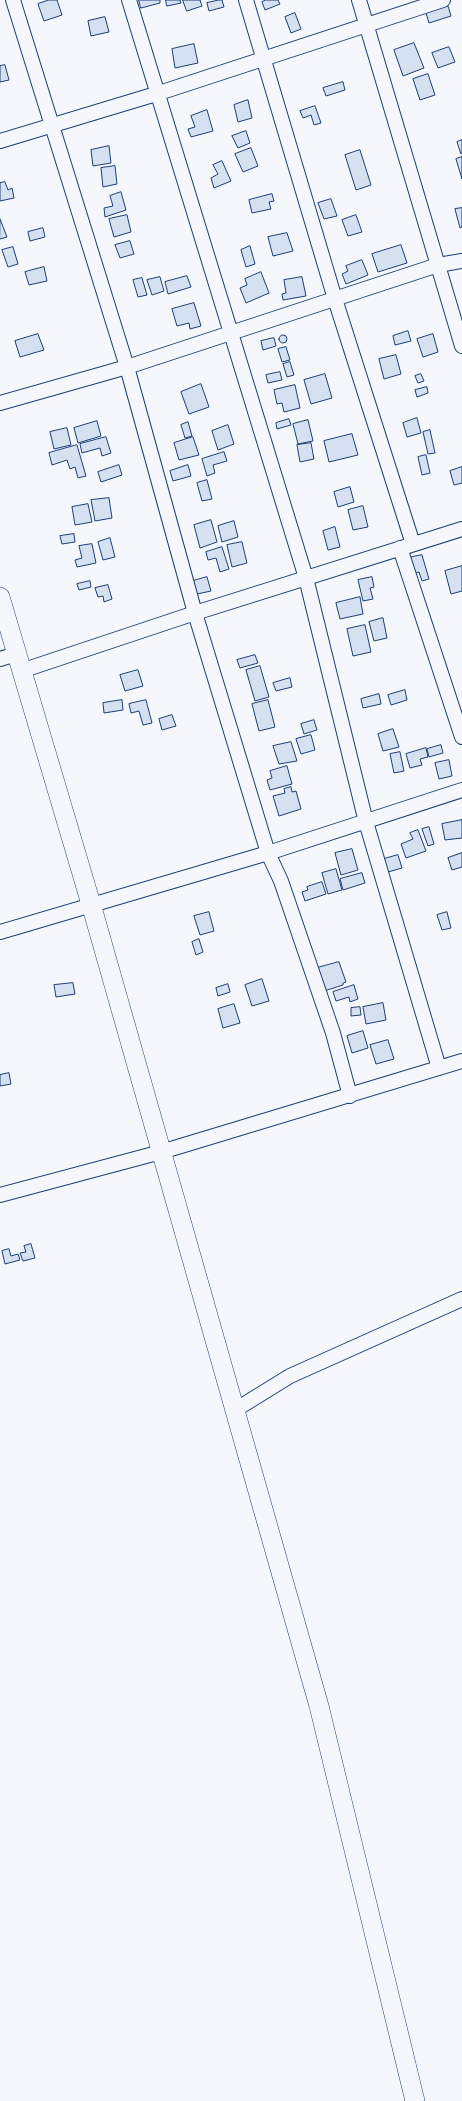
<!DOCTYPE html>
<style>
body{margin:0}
canvas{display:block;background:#f4f7fb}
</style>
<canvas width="462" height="2101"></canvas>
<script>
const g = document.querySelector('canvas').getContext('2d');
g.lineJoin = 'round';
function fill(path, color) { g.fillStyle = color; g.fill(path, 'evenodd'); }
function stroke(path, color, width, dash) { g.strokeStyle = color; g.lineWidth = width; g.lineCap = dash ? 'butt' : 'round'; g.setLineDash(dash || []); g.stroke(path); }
const building = new Path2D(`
 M49 0H57L62 15 44 21 38 4Z
 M139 0H160V3L141 8Z
 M166 0H180L181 3 167 6Z
 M183 0H200L202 6 187 11Z
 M219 0H222L224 7 209 11 207 3Z
 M266 0H278L280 4 265 10 262 2Z
 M448 6 451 16 429 23 426 13Z
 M295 13 301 29 291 33 285 17Z
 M105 17 109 32 91 36 88 21Z
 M414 43 424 68 403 76 394 50Z
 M194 44 198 63 175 68 172 49Z
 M449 47 455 62 438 68 432 53Z
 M5 65 9 80 0 82V66Z
 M428 74 435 95 420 100 413 79Z
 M343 82 345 90 326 96 323 88Z
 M248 100 252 118 238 122 234 105Z
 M315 106 321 123 314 125 311 115 303 118 300 111Z
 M207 110 213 131 191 137 188 129 195 127 191 116Z
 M246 131 250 143 238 148 232 136Z
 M462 140V153L461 154 457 142Z
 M109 146 111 163 93 166 91 150Z
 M251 148 258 166 243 172 235 154Z
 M360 150 371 185 356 190 345 155Z
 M462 157V179L456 159Z
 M222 161 231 181 214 188 211 178 218 174 213 165Z
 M115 166 117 184 103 187 101 168Z
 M5 182 8 190 12 188 14 198 0 201V183Z
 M121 192 126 210 105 217 104 208 113 206 110 196Z
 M272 194 274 201 269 202 271 209 252 213 249 200Z
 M331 199 337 216 324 219 318 203Z
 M462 208V227L460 228 455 209Z
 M127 215 131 232 114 237 109 219Z
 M356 215 362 232 348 236 342 220Z
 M0 219 7 237 0 239Z
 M43 228 45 237 30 241 28 232Z
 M287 233 293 251 273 256 268 237Z
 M130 241 134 254 120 258 115 245Z
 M401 245 407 263 378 272 372 254Z
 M250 246 255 264 246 267 241 250Z
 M13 247 18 264 8 267 2 250Z
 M362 260 368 275 346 284 342 274 348 271 346 266Z
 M44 267 47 281 29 285 25 272Z
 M261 272 269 293 246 303 240 288 247 285 245 279Z
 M187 276 191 287 168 294 165 282Z
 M160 277 164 291 152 295 147 280Z
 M302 277 306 296 283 300 282 294 286 293 284 280Z
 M142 278 147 295 138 297 133 280Z
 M194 303 201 326 190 329 189 323 177 326 172 309Z
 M408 331 411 341 395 345 393 336Z
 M38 334 44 350 20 357 15 341Z
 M433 334 438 352 423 357 417 339Z
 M279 339a4 4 0 1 1 8 0a4 4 0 1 1-8 0Z
 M274 338 276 346 263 350 261 341Z
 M286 347 290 360 282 362 278 349Z
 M396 355 401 374 384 379 379 359Z
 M290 362 294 375 287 377 283 364Z
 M280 372 282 380 268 383 266 375Z
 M325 374 332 398 311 404 304 380Z
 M421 374 424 381 418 383 415 376Z
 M201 384 209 407 189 414 181 392Z
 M295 385 300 408 284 412 282 403 277 404 274 390Z
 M427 387 428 393 417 397 415 390Z
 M417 418 421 433 407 437 403 423Z
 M289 419 291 425 277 429 276 423Z
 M308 420 313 441 298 444 293 424Z
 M97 421 101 436 78 443 74 428Z
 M188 422 192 436 185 438 181 425Z
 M228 425 234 444 218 450 212 431Z
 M67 428 71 445 54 449 50 432Z
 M430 430 435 453 428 454 423 432Z
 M352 434 358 455 329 462 324 441Z
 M106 437 111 453 102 456 100 448 82 453 80 444Z
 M193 437 199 455 179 460 174 443Z
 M311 443 314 459 300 462 297 445Z
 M77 445 86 476 78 478 75 467 70 469 67 460 52 465 49 453Z
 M224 452 227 461 213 465 215 473 207 476 202 459Z
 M426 455 430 473 422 475 418 457Z
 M119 465 122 475 101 482 98 472Z
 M188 465 191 476 173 481 170 471Z
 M462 467V483L454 485 450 471Z
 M207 480 212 499 202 501 197 483Z
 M350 487 354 502 338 507 334 492Z
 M109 498 112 518 95 521 91 500Z
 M88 504 92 522 75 525 72 507Z
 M363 506 368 527 353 530 348 510Z
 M211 520 217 542 200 548 194 525Z
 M234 521 238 537 222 542 218 526Z
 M335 527 340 547 328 550 323 531Z
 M74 534 75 542 62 544 60 536Z
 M110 538 115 557 103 560 98 542Z
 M242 542 247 563 232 567 227 545Z
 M92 544 96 563 77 567 75 560 82 558 79 546Z
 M222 547 229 569 220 572 216 558 208 560 206 552Z
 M422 555 429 579 422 581 419 572 413 574 408 558Z
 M462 566V591L451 594 445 571Z
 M207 577 211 591 197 594 193 581Z
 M372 577 374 587 370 588 373 599 363 601 358 580Z
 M90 581 91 587 79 590 77 584Z
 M108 585 112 599 104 602 103 596 98 597 95 588Z
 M360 597 363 614 340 619 336 603Z
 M383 618 387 638 374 641 369 622Z
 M365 625 371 652 353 656 347 629Z
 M255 655 258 663 240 668 237 660Z
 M260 666 269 697 255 701 246 670Z
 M138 670 143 686 125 691 120 675Z
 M290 678 292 687 276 691 273 683Z
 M405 690 407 700 391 705 388 695Z
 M379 694 381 704 363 708 361 699Z
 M122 700 123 710 104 713 103 703Z
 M146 700 152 723 143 725 139 711 131 713 129 704Z
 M268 700 275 727 259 731 252 704Z
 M172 715 176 726 162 730 159 719Z
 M314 720 317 730 304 734 301 724Z
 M393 729 399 747 383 751 378 734Z
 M311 735 315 750 301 754 296 739Z
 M291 742 297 761 279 764 273 746Z
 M441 745 443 753 429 757 427 749Z
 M426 748 428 757 420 759 422 765 410 768 406 754Z
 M400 752 404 771 394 773 390 754Z
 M449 760 452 776 439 779 435 763Z
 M287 766 292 784 270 790 267 780 272 778 270 771Z
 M291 787 292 792 296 791 301 809 279 816 273 796 285 793 284 789Z
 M462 820V838L445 840 442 824Z
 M429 827 434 844 428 846 422 829Z
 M418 830 426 851 406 858 401 844 413 839 410 833Z
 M352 849 358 870 341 875 335 853Z
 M462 853V867L452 870 448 858Z
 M398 855 402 868 388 872 384 859Z
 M336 869 342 890 328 894 322 873Z
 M362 873 365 883 343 890 340 879Z
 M322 882 326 894 305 901 302 892 308 890 307 887Z
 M209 912 214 931 200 935 194 916Z
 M447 912 451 928 442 930 437 915Z
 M199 939 203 952 196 955 192 942Z
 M339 962 346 982 343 983V985L321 992 317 968Z
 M262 979 269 1001 252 1006 245 985Z
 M73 983 75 994 56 997 54 985Z
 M228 984 230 992 218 996 216 988Z
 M354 985 358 999 350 1002 349 997 336 1001 333 992Z
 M383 1003 386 1020 366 1024 363 1007Z
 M234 1004 240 1023 223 1028 218 1009Z
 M360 1007 361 1015 351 1016V1008Z
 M363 1031 368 1048 352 1053 347 1036Z
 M388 1040 394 1059 376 1064 370 1045Z
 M9 1073 11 1084 0 1086V1075Z
 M31 1244 35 1258 23 1261 20 1253 26 1252 24 1246Z
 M9 1249 11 1256 18 1254 20 1260 5 1264 2 1251Z`);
fill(building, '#d5e0f0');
stroke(building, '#1d3f73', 1);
const street = new Path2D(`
 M13 0 127 367 195 613 268 853 281 881 333 1033 350 1096
 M129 0 306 578 366 822 439 1068
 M246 0 335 299 413 544
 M359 0 462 346
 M0 141 156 94 443 0
 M0 403 127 367 438 265 462 261
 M400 548 462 737
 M0 659 16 654
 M21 671 195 613 462 529
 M0 932 268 853 462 790
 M0 1195 161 1152 462 1061
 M235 1410 290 1376 462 1299`);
const secondary = new Path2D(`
 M0 597 91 904 319 1706 415 2101`);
stroke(street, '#1d3f73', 16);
stroke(secondary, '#1d3f73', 20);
stroke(street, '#f4f7fb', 14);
stroke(secondary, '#f4f7fb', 19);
</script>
